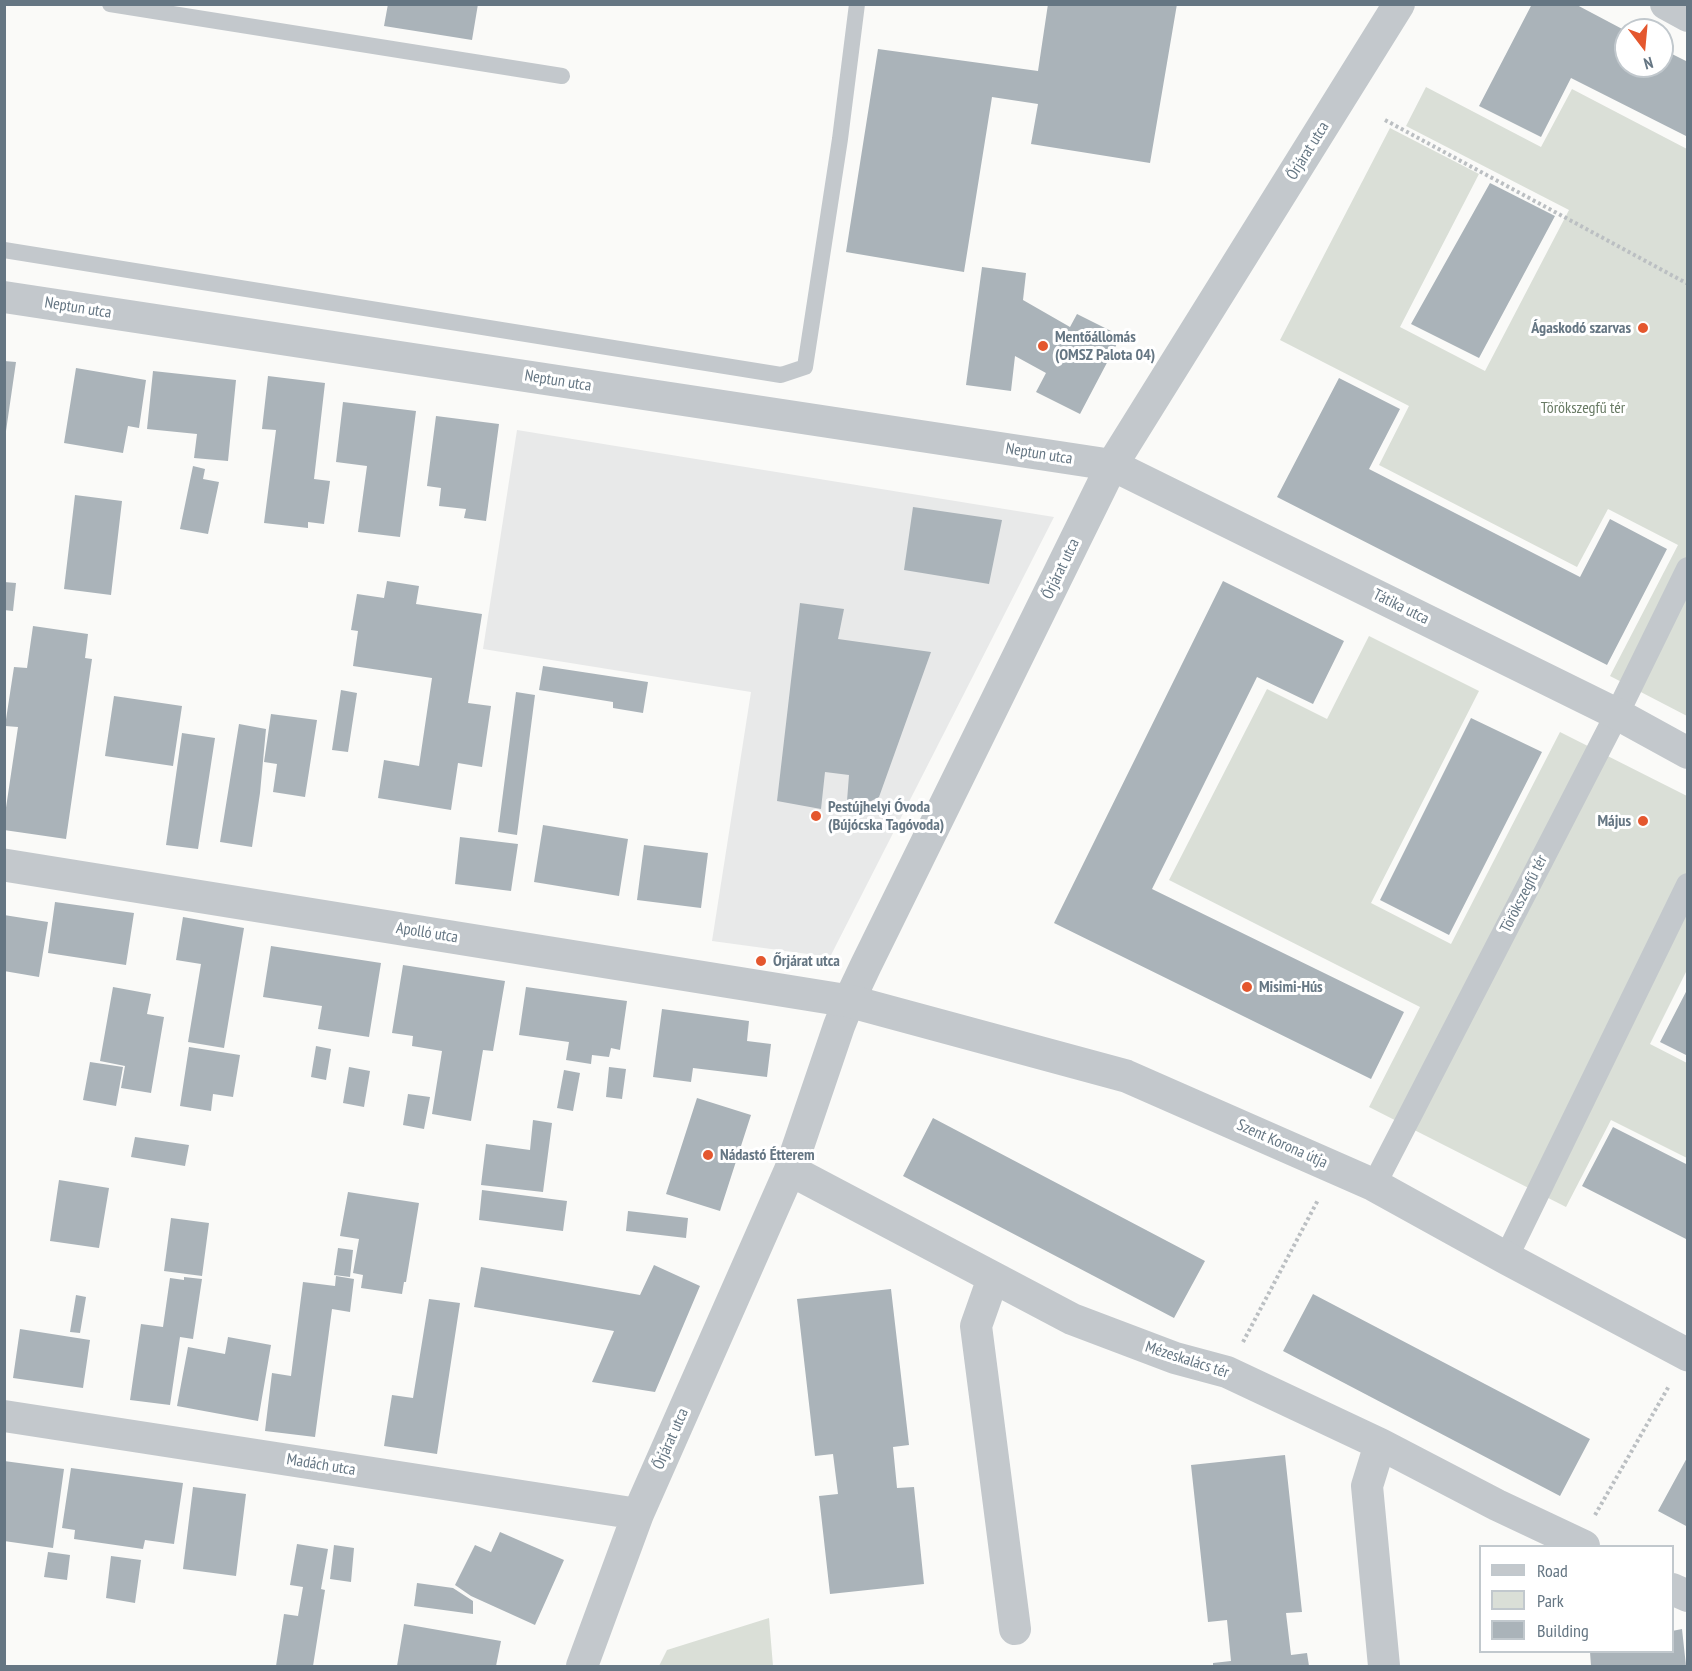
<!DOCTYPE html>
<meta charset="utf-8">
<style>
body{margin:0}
#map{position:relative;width:1692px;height:1671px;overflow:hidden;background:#fafaf8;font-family:"PT Sans Narrow",sans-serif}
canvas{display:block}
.frame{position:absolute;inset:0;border:6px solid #657683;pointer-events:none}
.legend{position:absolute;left:1479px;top:1545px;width:195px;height:108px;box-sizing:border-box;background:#fff;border:2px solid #c1c8cd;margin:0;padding:8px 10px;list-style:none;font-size:18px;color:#657683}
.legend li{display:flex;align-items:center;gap:12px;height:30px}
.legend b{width:30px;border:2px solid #c1c8cd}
.north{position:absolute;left:1614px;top:18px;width:60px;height:60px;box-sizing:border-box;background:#fff;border:2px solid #c1c8cd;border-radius:50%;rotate:164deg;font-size:16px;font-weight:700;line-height:24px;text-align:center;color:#657683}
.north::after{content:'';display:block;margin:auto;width:21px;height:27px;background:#e4572e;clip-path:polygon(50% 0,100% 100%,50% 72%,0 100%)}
</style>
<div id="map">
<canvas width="1692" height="1671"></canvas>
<div class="frame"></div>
<ul class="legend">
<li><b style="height:8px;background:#c3c8cc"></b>Road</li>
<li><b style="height:16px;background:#dadfd7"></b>Park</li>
<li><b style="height:16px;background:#aab3b9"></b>Building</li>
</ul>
<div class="north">N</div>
</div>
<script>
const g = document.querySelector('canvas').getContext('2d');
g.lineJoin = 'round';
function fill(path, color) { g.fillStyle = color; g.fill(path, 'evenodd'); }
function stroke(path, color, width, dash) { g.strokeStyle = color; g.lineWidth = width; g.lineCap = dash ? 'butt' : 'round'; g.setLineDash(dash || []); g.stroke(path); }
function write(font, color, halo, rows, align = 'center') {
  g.font = font + ' "PT Sans Narrow",sans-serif'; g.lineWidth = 6; g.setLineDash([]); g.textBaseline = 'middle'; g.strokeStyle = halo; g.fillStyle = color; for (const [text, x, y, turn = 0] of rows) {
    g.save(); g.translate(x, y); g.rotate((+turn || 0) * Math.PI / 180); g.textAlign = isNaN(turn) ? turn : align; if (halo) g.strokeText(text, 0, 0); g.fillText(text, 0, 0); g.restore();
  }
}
fill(new Path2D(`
 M517 430 1054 517 830 957 712 941 751 692 483 649Z`), '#e8e9e9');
fill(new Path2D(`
 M1426 87 1541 147 1572 89 1687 149V716L1610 676 1678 545 1608 509 1577 567 1379 465 1409 406 1280 340 1390 128 1479 174 1400 327 1485 371 1569 210 1406 126Z
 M1369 636 1479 691 1371 903 1451 944 1560 732 1687 796V970L1650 1044 1687 1063V1158L1611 1120 1566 1207 1369 1107 1420 1007 1169 880 1267 689 1327 719Z
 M769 1618 773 1666H659L667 1650Z`), '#dadfd7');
fill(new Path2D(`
 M388 4H478L472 40 384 26Z
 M1048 4H1177L1150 163 1031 144 1038 104 992 97 964 272 846 252 878 49 1038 71Z
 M1532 4H1575L1626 31V66H1662V49L1688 62V137L1571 78 1541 137 1479 106Z
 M1490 183 1555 216 1479 358 1411 324Z
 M982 267 1026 273 1023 300 1070 327 1077 314 1121 336 1080 414 1036 392 1046 373 1015 356 1011 391 966 385Z
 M4 361 16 362 6 431H4Z
 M76 368 146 380 139 428 128 426 123 453 64 443Z
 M153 371 236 380 228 461 194 458 197 434 147 429Z
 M268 376 325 383 314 479 330 481 324 524 308 522V528L264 523 276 430 262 429Z
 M1339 378 1400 409 1369 469 1580 577 1610 519 1667 549 1607 665 1277 497Z
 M343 402 416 411 400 537 358 532 367 466 336 462Z
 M436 416 499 424 486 521 464 518 466 509 439 506 441 488 427 486Z
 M193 466 205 469 203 479 219 482 208 534 180 529Z
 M75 495 122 501 111 595 64 589Z
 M913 507 1002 520 989 584 904 570Z
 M387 581 419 586 416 604 482 614 468 703 491 706 482 767 458 763 451 810 378 798 384 760 419 766 432 678 353 666 358 631 351 630 357 594 384 598Z
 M1223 581 1344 641 1313 704 1257 677 1152 889 1404 1012 1371 1079 1054 923Z
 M4 582 16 583 13 611 4 610Z
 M800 603 844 609 838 639 931 652 879 797 846 814 849 775 825 772 821 809 777 801Z
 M33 626 88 634 85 658 92 659 66 839 4 830V821L18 727 5 726 14 667 27 668Z
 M543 666 648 682 643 713 613 708V702L539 690Z
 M341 690 357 693 348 752 332 750Z
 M516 692 535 695 517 835 498 832Z
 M114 696 182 706 173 766 105 756Z
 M271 714 317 720 305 797 273 792 277 764 264 762Z
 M1471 718 1542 752 1449 935 1380 900Z
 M239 724 266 729 260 793 252 847 220 842Z
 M182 733 215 738 198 849 166 845Z
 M543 825 628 839 619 896 534 882Z
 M460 837 518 844 511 891 455 884Z
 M644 845 708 853 701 908 637 900Z
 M55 902 134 913 126 965 48 953Z
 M4 915 48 922 39 977 4 971Z
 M183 917 244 928 224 1048 188 1042 201 964 176 960Z
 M271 946 381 963 369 1037 318 1029 322 1006 263 997Z
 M403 965 505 981 493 1051 483 1050 471 1121 432 1114 442 1051 412 1046 413 1036 392 1033Z
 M113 987 151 994 147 1014 164 1017 151 1093 121 1088 125 1066 100 1061Z
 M526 987 627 1001 620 1050 611 1048 609 1057 592 1055 591 1064 566 1060 569 1042 519 1035Z
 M1688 988V1056L1660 1042Z
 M662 1009 749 1021 747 1041 771 1044 767 1077 693 1068 691 1082 653 1077Z
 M316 1046 331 1049 326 1080 311 1077Z
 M189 1047 240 1055 233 1097 213 1094 211 1111 180 1106Z
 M90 1062 123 1067 116 1106 83 1100Z
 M349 1067 370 1071 364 1107 343 1103Z
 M609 1067 626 1069 622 1099 606 1097Z
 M564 1070 580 1073 573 1111 557 1108Z
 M408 1094 430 1097 424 1129 403 1125Z
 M697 1098 751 1115 720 1211 666 1194Z
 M933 1118 1205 1261 1174 1318 903 1176Z
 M533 1120 552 1123 543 1192 481 1185 486 1144 530 1150Z
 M1613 1127 1688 1165V1240L1582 1186Z
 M135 1137 189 1145 185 1166 131 1157Z
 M59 1180 109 1188 99 1248 50 1241Z
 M482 1190 567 1201 563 1231 479 1220Z
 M348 1192 419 1203 406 1282H404L402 1294 361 1288 363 1275 353 1273 359 1239 340 1236Z
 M628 1211 688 1218 686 1238 626 1231Z
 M171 1218 209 1223 202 1276 164 1271Z
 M338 1248 353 1250 350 1277 334 1275Z
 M654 1265 700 1286 655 1392 592 1382 614 1331 474 1307 481 1267 640 1295Z
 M336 1276 354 1279 350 1312 332 1309 315 1437 265 1431 272 1373 291 1376 303 1282 335 1286Z
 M184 1277 202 1279 193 1339 180 1337 170 1405 130 1400 141 1324 163 1327 170 1278 184 1280Z
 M891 1289 909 1445 893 1447 897 1488 914 1487 924 1584 830 1594 819 1496 838 1494 833 1454 815 1456 797 1299Z
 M1313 1294 1590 1439 1560 1496 1283 1351Z
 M76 1295 86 1297 80 1333 70 1332Z
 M429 1299 460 1303 437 1454 384 1446 392 1395 413 1398Z
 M20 1329 90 1340 83 1388 13 1378Z
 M228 1337 271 1345 258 1421 177 1406 188 1347 225 1354Z
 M1285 1455 1302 1612 1286 1613 1291 1655 1307 1653 1309 1666H1213V1663L1231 1661 1227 1620 1208 1622 1191 1465Z
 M1688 1456V1527L1658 1511Z
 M4 1461 64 1469 53 1548 4 1541 6 1515H4Z
 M71 1468 183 1483 174 1544 145 1540 143 1549 74 1539 75 1530 62 1528Z
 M193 1487 246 1494 236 1576 183 1569Z
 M500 1532 564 1560 535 1625 471 1596 455 1585 475 1545 491 1552Z
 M297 1544 328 1549 321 1589 325 1590 313 1666H276L284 1614 298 1616 303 1587 290 1585Z
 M334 1545 354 1548 351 1582 330 1579Z
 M48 1552 70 1555 67 1580 44 1577Z
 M111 1556 141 1560 135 1603 106 1598Z
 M417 1583 453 1588 473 1601V1614L414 1606Z
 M404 1624 501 1641 496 1666H397Z
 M1682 1629 1686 1666H1591L1590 1652H1672V1631Z`), '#aab3b9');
stroke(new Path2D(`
 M1385 120 1688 284
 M1243 1342 1318 1200
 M1595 1515 1669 1386`), '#bbbfc2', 4, [3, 3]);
stroke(new Path2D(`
 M110 4 562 76
 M4 250 781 375 805 367 840 139 857 4`), '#c3c8cc', 16);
stroke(new Path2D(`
 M1374 1185 1617 714 1688 569
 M1506 1258 1688 885`), '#c3c8cc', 24);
stroke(new Path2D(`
 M1666 4 1688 16
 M4 297 1112 465 1617 714 1688 753
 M790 1170 1072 1319 1175 1358 1227 1372 1380 1444 1497 1505 1584 1546
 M993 1278 976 1326 1015 1629
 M4 1416 638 1514
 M1380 1444 1367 1486 1384 1666
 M1672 1589 1688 1596
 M582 1666 638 1514 790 1170 839 1026 849 1001 866 965 1112 465 1399 4`), '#c3c8cc', 32);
stroke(new Path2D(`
 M4 865 849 1001 1126 1076 1374 1185 1506 1258 1688 1355`), '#c3c8cc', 33);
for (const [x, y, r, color] of [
 [1643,328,6,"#e4572e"],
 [1043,346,6,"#e4572e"],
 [816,816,6,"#e4572e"],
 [1643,821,6,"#e4572e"],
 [761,961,6,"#e4572e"],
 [1247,987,6,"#e4572e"],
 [708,1155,6,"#e4572e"]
]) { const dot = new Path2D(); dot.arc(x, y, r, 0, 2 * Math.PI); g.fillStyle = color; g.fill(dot); stroke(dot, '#fff', 2); }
write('16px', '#657683', '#fff', [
 ["Őrjárat utca",1308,151,-58],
 ["Neptun utca",78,308,9],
 ["Neptun utca",558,381,9],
 ["Neptun utca",1039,454,9],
 ["Őrjárat utca",1061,569,-64],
 ["Tátika utca",1401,607,26],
 ["Törökszegfű tér",1524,894,-63],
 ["Apolló utca",427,933,9],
 ["Szent Korona útja",1282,1144,24],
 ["Mézeskalács tér",1187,1360,18],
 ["Őrjárat utca",671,1439,-66],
 ["Madách utca",321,1465,9]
]);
write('bold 16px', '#657683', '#fff', [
 ["Ágaskodó szarvas",1631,328,"right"],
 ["Mentőállomás",1055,337],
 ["(OMSZ Palota 04)",1055,355],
 ["Pestújhelyi Óvoda",828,807],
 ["(Bújócska Tagóvoda)",828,825],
 ["Május",1631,821,"right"],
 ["Őrjárat utca",773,961],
 ["Misimi-Hús",1259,987],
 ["Nádastó Étterem",720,1155]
], 'left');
write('16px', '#687a64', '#fff', [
 ["Törökszegfű tér",1583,408]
]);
</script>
